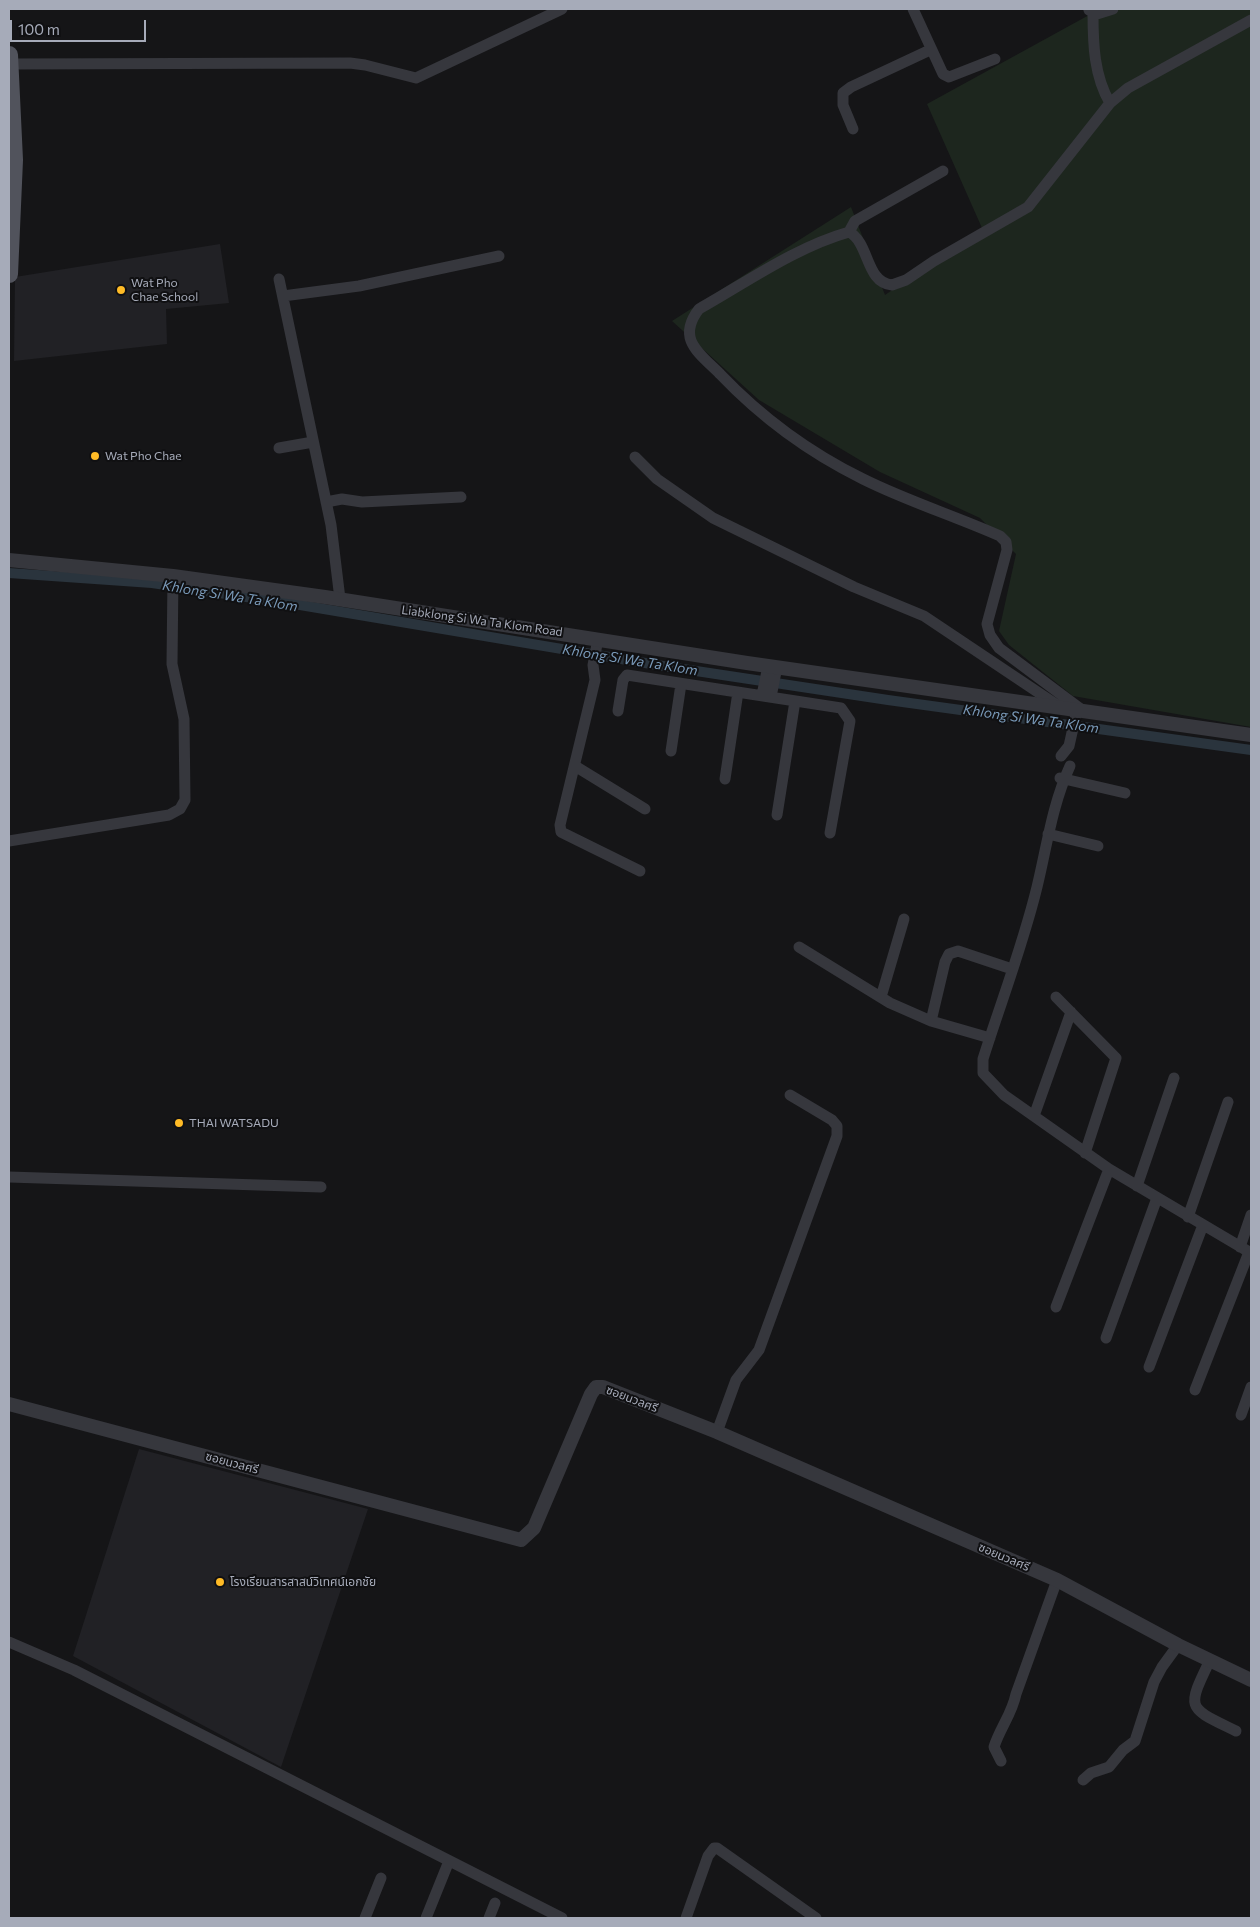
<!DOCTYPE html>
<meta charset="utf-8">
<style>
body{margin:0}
#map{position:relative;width:1260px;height:1927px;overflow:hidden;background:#151517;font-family:Commissioner,sans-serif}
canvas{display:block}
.frame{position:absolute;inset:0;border:10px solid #a6abb9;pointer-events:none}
.scale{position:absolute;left:10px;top:20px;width:136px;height:22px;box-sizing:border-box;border:2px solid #a6abb9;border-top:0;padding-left:6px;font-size:15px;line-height:18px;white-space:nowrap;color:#a6abb9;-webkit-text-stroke:4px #101012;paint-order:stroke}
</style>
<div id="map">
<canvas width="1260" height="1927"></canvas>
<div class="frame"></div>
<div class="scale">100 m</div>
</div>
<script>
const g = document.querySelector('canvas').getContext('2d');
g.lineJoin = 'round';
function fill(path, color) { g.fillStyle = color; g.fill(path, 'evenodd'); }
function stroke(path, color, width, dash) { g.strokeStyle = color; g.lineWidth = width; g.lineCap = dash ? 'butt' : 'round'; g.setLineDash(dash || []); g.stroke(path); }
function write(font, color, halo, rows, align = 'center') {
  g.font = font + ' Commissioner,"Noto Sans Thai",sans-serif'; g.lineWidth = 4; g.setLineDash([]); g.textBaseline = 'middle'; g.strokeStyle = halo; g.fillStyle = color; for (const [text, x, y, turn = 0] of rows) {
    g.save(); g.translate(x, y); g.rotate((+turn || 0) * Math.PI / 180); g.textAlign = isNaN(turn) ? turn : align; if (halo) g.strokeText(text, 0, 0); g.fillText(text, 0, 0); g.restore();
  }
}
fill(new Path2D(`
 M220 244 229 303 166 309 167 344 14 361 15 277Z
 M139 1449 368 1509 281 1767 73 1656Z`), '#212125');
fill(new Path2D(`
 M1100 9H1251V727L1073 696 1009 645 999 631 1016 554 980 518 880 472 759 400 672 321 851 207 885 295 982 228 927 104Z`), '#1d261e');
stroke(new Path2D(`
 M9 573 152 583 300 605 663 666 888 700 1251 750`), '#2a343d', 10);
stroke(new Path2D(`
 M913 9 943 74 949 77 995 59
 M1089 10 1097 14 1113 9
 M1093 13C1093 44 1094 76 1110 103
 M10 64 350 63 365 65 416 78 562 9
 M853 129 843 105V93L851 87 930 50
 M849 232 855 221 943 171
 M279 279 331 525 340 599
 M283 296 359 286 499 256
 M279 448 313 442
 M635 457 657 479 713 518 854 587 924 616 1060 707
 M326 502 342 499 362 502 461 497
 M598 639 593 665 595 680 560 825 561 832 640 871
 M762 695 768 666
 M771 697 777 667
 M1082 710 999 648 990 635 987 624 1007 550 1006 542 1000 536C955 516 907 501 863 479 810 453 761 417 720 374 699 353 676 339 699 309 747 282 796 247 849 232 870 243 865 282 892 285L906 280 934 261 1028 207 1110 103 1128 88 1251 20
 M618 711 623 680 627 675 841 708 850 721 830 833
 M671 751 681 684
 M1061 756 1069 746 1077 710
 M575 766 645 809
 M1070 766C1052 805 1047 846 1037 887 1023 945 1001 1002 983 1059V1073L1004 1095 1109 1169 1251 1253
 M1060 778 1125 793
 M725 779 738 692
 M777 815 795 701
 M1048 834 1098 846
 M9 841 169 815 180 809 185 800 184 719 172 664 173 576
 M799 947 890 1003 931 1021 990 1038
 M881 997 904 919
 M1056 997 1116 1058 1085 1153
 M931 1021 945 962 949 954 958 951 1012 969
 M1034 1116 1071 1012
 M9 1177 321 1187
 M1137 1186 1174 1078
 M1188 1217 1228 1102
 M1240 1247 1251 1215
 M1056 1307 1109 1169
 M1106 1338 1157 1198
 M1149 1367 1203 1225
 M1195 1390 1249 1252
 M1241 1415 1251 1387
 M717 1432 736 1380 759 1350 837 1136V1126L832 1120 790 1095
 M9 1642 74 1670 562 1918
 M1210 1660C1186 1710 1187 1707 1236 1731
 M1001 1761 994 1747C1000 1728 1012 1714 1016 1694L1057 1580
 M1083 1780 1091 1773 1109 1767 1123 1750 1135 1741 1154 1682 1162 1667 1178 1645
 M365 1918 381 1878
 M426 1918 449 1861
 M489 1918 495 1903
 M686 1918 708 1856 714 1848H717L816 1918`), '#36373d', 11);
stroke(new Path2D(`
 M9 560 173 576 325 597 747 663 1251 735
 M9 1404 521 1540 534 1528 591 1394 596 1387H603L717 1432 1057 1580 1178 1645 1251 1680`), '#36373d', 14);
stroke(new Path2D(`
 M9 55 14 160 9 274`), '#51535c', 18);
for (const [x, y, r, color] of [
 [121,290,5,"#ffbb26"],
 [95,456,5,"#ffbb26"],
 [179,1123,5,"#ffbb26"],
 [220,1582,5,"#ffbb26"]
]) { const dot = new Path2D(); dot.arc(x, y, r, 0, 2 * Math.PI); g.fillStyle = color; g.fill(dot); stroke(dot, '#101012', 2); }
write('12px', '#a6abb9', '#101012', [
 ["Wat Pho",131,283],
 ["Chae School",131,297],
 ["Wat Pho Chae",105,456],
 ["THAI WATSADU",189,1123],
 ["โรงเรียนสารสาสน์วิเทศน์เอกชัย",230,1582]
], 'left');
write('12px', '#a6abb9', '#101012', [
 ["Liabklong Si Wa Ta Klom Road",482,621,8],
 ["ซอยนวลศรี",632,1399,21],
 ["ซอยนวลศรี",232,1463,15],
 ["ซอยนวลศรี",1004,1557,23]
]);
write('italic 14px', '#7999b8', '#101012', [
 ["Khlong Si Wa Ta Klom",230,596,9],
 ["Khlong Si Wa Ta Klom",630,660,9],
 ["Khlong Si Wa Ta Klom",1031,719,8]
]);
</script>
